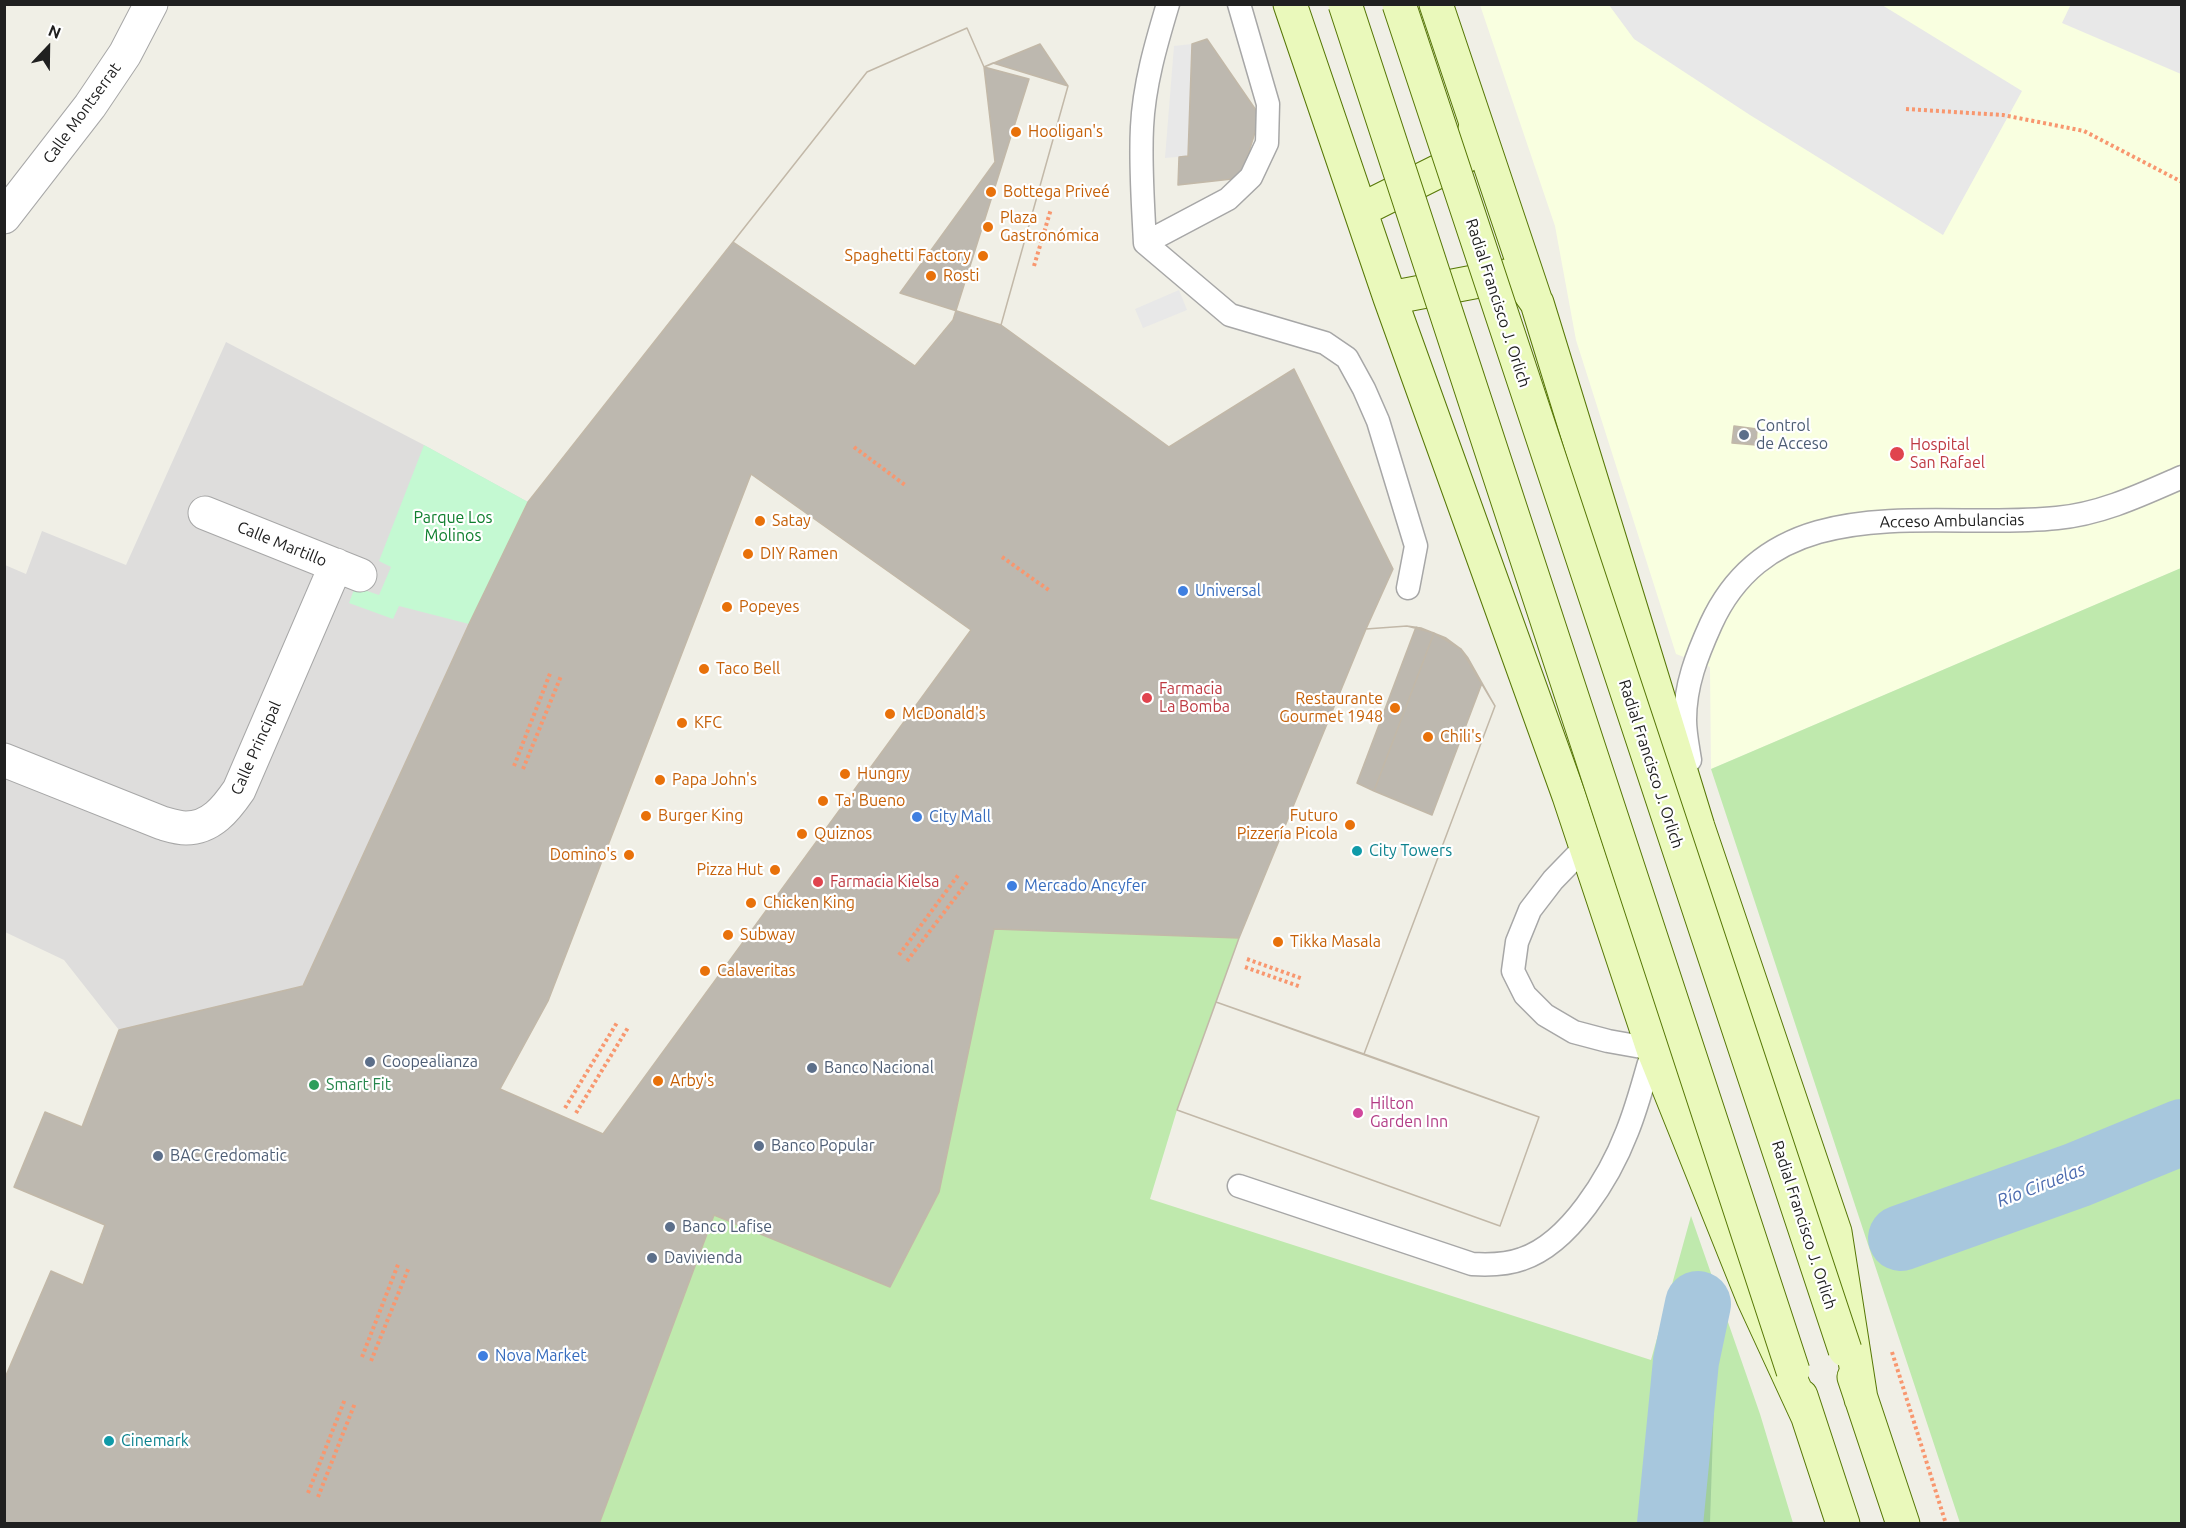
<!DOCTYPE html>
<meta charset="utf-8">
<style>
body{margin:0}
#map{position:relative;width:2186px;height:1528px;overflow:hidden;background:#f0efe6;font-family:Ubuntu,sans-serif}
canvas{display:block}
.frame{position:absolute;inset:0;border:6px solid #202020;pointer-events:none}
.north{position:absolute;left:18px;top:18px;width:60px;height:60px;-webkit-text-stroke:4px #fff;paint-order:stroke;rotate:22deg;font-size:16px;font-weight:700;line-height:24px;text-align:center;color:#202020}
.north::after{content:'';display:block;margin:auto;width:21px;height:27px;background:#202020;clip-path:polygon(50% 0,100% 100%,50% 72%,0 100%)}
</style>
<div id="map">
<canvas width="2186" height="1528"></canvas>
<div class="frame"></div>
<div class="north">N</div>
</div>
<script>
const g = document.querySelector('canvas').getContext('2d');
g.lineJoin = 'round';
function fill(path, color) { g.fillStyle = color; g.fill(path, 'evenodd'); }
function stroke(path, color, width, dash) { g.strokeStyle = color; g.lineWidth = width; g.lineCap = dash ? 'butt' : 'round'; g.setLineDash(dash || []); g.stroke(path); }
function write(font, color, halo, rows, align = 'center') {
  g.font = font + ' Ubuntu,sans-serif'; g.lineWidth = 4.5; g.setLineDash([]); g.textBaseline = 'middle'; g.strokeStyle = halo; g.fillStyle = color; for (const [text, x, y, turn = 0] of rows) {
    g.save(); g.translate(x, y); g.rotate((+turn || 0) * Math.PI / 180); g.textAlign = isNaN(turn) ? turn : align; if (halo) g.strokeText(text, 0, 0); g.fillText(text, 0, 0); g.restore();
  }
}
fill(new Path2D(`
 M226 342 424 445 528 502 469 624 303 986 119 1030 64 960 5 932V565L26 574 42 531 126 565Z`), '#dedddc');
fill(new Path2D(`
 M1480 5H2181V568L1711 769 1710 667 1676 654 1576 340 1555 226Z`), '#f9ffe0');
fill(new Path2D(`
 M2181 568V1523H1960L1711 769Z
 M994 929 1239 938 1177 1110 1150 1199 1651 1360 1691 1216 1760 1414 1793 1523 599 1524 714 1215 890 1287 939 1192Z`), '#bfe9ad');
fill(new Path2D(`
 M1715 1372 1710 1523H1643L1664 1375Z`), '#a1cf9b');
fill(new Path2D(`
 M424 445 528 502 469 624 399 606 393 619 349 603 355 587 379 595 391 567 379 561Z`), '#c4f9d2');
fill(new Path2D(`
 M2071 4 2181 5V74L2062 23Z
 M1609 5H1882L2022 91 1943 235 1750 115 1634 39Z
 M1192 44 1188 156 1165 158 1174 46Z
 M1179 290 1187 310 1143 328 1135 309Z`), '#e8e8e8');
stroke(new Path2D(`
 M1901 1238 2077 1175 2182 1132
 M1670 1524 1686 1361 1698 1304`), '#a7c7dd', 66);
const building = new Path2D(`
 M967 28 984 67 1040 44 1068 86 1001 325 1169 447 1294 369 1393 569 1366 629 1407 626 1421 628 1446 638 1461 649 1468 658 1495 706 1364 1054 1216 1002 1239 938 994 929 939 1192 890 1287 714 1215 599 1524H4V1380L51 1271 83 1285 105 1225 14 1187 45 1112 82 1127 119 1030 303 986 469 624 528 502 867 72Z
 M967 28 984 67 1029 79 953 320 915 366 733 242 867 72Z
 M1207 39 1260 116 1241 178 1178 185 1179 157 1188 156 1192 44Z
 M993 63 1068 86 1001 325 900 293 995 162 984 67Z
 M1734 426 1757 429 1756 445 1732 443Z
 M751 474 971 630 603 1134 500 1089 548 1001Z
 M1407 626 1434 633 1461 649 1495 706 1364 1054 1539 1117 1500 1226 1177 1110 1239 938 1366 629Z
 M1416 627 1434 633 1374 791 1357 783Z
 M1434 633 1461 649 1482 683 1432 815 1374 791Z
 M1216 1002 1539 1117 1500 1226 1177 1110Z`);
fill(building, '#bdb8af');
stroke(building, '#c2b8a8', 1.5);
const lane = new Path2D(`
 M1168 4C1156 44 1144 85 1142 127 1140 165 1143 204 1145 243L1230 315 1325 343 1347 358 1364 389 1378 421 1416 546 1408 588
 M1145 243 1228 199 1251 177 1267 143 1268 104 1239 4
 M1690 760C1688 747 1685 733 1685 720 1685 685 1697 655 1711 624 1775 484 1937 531 2057 518 2101 514 2141 495 2182 477
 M1239 1186 1472 1264C1489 1265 1506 1265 1522 1259 1570 1243 1610 1176 1627 1132 1638 1105 1645 1076 1653 1049L1608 1041 1574 1032 1545 1015 1525 995 1513 971 1517 942 1530 910 1553 880 1585 847`);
const street = new Path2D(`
 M4 217 90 106 125 54 151 4
 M205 513 360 575
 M4 760 162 823C169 825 178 828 186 828 211 828 226 809 239 790L336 565`);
const secondary = new Path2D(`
 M1290 4 1390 298 1569 796 1653 1049 1753 1298 1807 1415
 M1476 123 1535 299
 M1361 210 1457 162 1468 154 1472 146 1476 123 1436 4
 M1390 298 1505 276 1522 282 1537 303 1698 827 1835 1232 1861 1399
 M1854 1377 1903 1524
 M1801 1396 1843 1524`);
stroke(lane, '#a7a7a7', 25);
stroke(street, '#a7a7a7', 35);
stroke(secondary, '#567706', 35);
stroke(new Path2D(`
 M1906 109 2003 115 2084 131 2182 182
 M1034 266 1051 209
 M854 447 905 485
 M1002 557 1050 591
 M514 766 551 671
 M523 769 561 676
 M899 955 959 874
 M1247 959 1303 979
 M907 961 968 881
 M1245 967 1301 987
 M565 1108 618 1021
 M576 1113 629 1026
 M1892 1352 1946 1524
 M362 1357 399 1262
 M371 1361 409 1267
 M308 1493 345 1399
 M318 1497 355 1403`), '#f8976f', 4, [3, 3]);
stroke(lane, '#fff', 22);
stroke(street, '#fff', 33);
stroke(secondary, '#eaf9bb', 33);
const secondaryBridge = new Path2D(`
 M1345 4 1793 1371
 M1399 4 1845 1350`);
stroke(secondaryBridge, '#567706', 35, []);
stroke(secondaryBridge, '#eaf9bb', 33);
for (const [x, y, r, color] of [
 [1016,132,6,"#e8710a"],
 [991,192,6,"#e8710a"],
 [988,227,6,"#e8710a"],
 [983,256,6,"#e8710a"],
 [931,276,6,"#e8710a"],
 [1744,435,6,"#5c6f8a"],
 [1897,454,8,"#e0444e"],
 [760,521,6,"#e8710a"],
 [748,554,6,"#e8710a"],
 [1183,591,6,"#3f7fe0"],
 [727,607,6,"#e8710a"],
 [704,669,6,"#e8710a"],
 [1147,698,6,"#e0444e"],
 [1395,708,6,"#e8710a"],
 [890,714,6,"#e8710a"],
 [682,723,6,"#e8710a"],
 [1428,737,6,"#e8710a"],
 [845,774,6,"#e8710a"],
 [660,780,6,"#e8710a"],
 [823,801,6,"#e8710a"],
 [646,816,6,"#e8710a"],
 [917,817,6,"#3f7fe0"],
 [1350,825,6,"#e8710a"],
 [802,834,6,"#e8710a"],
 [1357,851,6,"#0f9aa8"],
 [629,855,6,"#e8710a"],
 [775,870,6,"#e8710a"],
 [818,882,6,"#e0444e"],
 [1012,886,6,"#3f7fe0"],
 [751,903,6,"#e8710a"],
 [728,935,6,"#e8710a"],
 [1278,942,6,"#e8710a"],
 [705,971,6,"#e8710a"],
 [370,1062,6,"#5c6f8a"],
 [812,1068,6,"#5c6f8a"],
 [658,1081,6,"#e8710a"],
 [314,1085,6,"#2e9e5b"],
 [1358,1113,6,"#d1479c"],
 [759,1146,6,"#5c6f8a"],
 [158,1156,6,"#5c6f8a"],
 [670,1227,6,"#5c6f8a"],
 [652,1258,6,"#5c6f8a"],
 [483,1356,6,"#3f7fe0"],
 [109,1441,6,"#0f9aa8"]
]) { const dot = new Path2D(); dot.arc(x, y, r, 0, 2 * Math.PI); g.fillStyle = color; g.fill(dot); stroke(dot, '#fff', 2); }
write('16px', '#202020', '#fff', [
 ["Calle Montserrat",82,113,-54],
 ["Radial Francisco J. Orlich",1498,303,72],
 ["Acceso Ambulancias",1952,521,-1],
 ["Calle Martillo",282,544,22],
 ["Calle Principal",256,748,-66],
 ["Radial Francisco J. Orlich",1651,764,72],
 ["Radial Francisco J. Orlich",1804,1225,72]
]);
write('16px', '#c56008', '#fff', [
 ["Hooligan's",1028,132],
 ["Bottega Priveé",1003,192],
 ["Plaza",1000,218],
 ["Gastronómica",1000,236],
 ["Spaghetti Factory",971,256,"right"],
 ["Rosti",943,276],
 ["Satay",772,521],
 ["DIY Ramen",760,554],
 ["Popeyes",739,607],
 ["Taco Bell",716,669],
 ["Restaurante",1383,699,"right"],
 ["Gourmet 1948",1383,717,"right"],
 ["McDonald's",902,714],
 ["KFC",694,723],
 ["Chili's",1440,737],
 ["Hungry",857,774],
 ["Papa John's",672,780],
 ["Ta' Bueno",835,801],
 ["Burger King",658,816],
 ["Futuro",1338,816,"right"],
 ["Pizzería Picola",1338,834,"right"],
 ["Quiznos",814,834],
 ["Domino's",617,855,"right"],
 ["Pizza Hut",763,870,"right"],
 ["Chicken King",763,903],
 ["Subway",740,935],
 ["Tikka Masala",1290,942],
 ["Calaveritas",717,971],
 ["Arby's",670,1081]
], 'left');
write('16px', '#4e5e75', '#fff', [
 ["Control",1756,426],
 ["de Acceso",1756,444],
 ["Coopealianza",382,1062],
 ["Banco Nacional",824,1068],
 ["Banco Popular",771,1146],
 ["BAC Credomatic",170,1156],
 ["Banco Lafise",682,1227],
 ["Davivienda",664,1258]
], 'left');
write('16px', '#be3a42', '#fff', [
 ["Hospital",1910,445],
 ["San Rafael",1910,463],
 ["Farmacia",1159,689],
 ["La Bomba",1159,707],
 ["Farmacia Kielsa",830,882]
], 'left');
write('16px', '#0d7e2c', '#fff', [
 ["Parque Los",453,518],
 ["Molinos",453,536]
]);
write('16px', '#366cbe', '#fff', [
 ["Universal",1195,591],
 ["City Mall",929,817],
 ["Mercado Ancyfer",1024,886],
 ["Nova Market",495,1356]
], 'left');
write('16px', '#0d838f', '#fff', [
 ["City Towers",1369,851],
 ["Cinemark",121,1441]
], 'left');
write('16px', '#27864d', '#fff', [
 ["Smart Fit",326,1085]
], 'left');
write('16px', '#b23c85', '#fff', [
 ["Hilton",1370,1104],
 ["Garden Inn",1370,1122]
], 'left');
write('italic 18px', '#4c6baf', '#fff', [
 ["Río Ciruelas",2041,1185,-21]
]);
</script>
